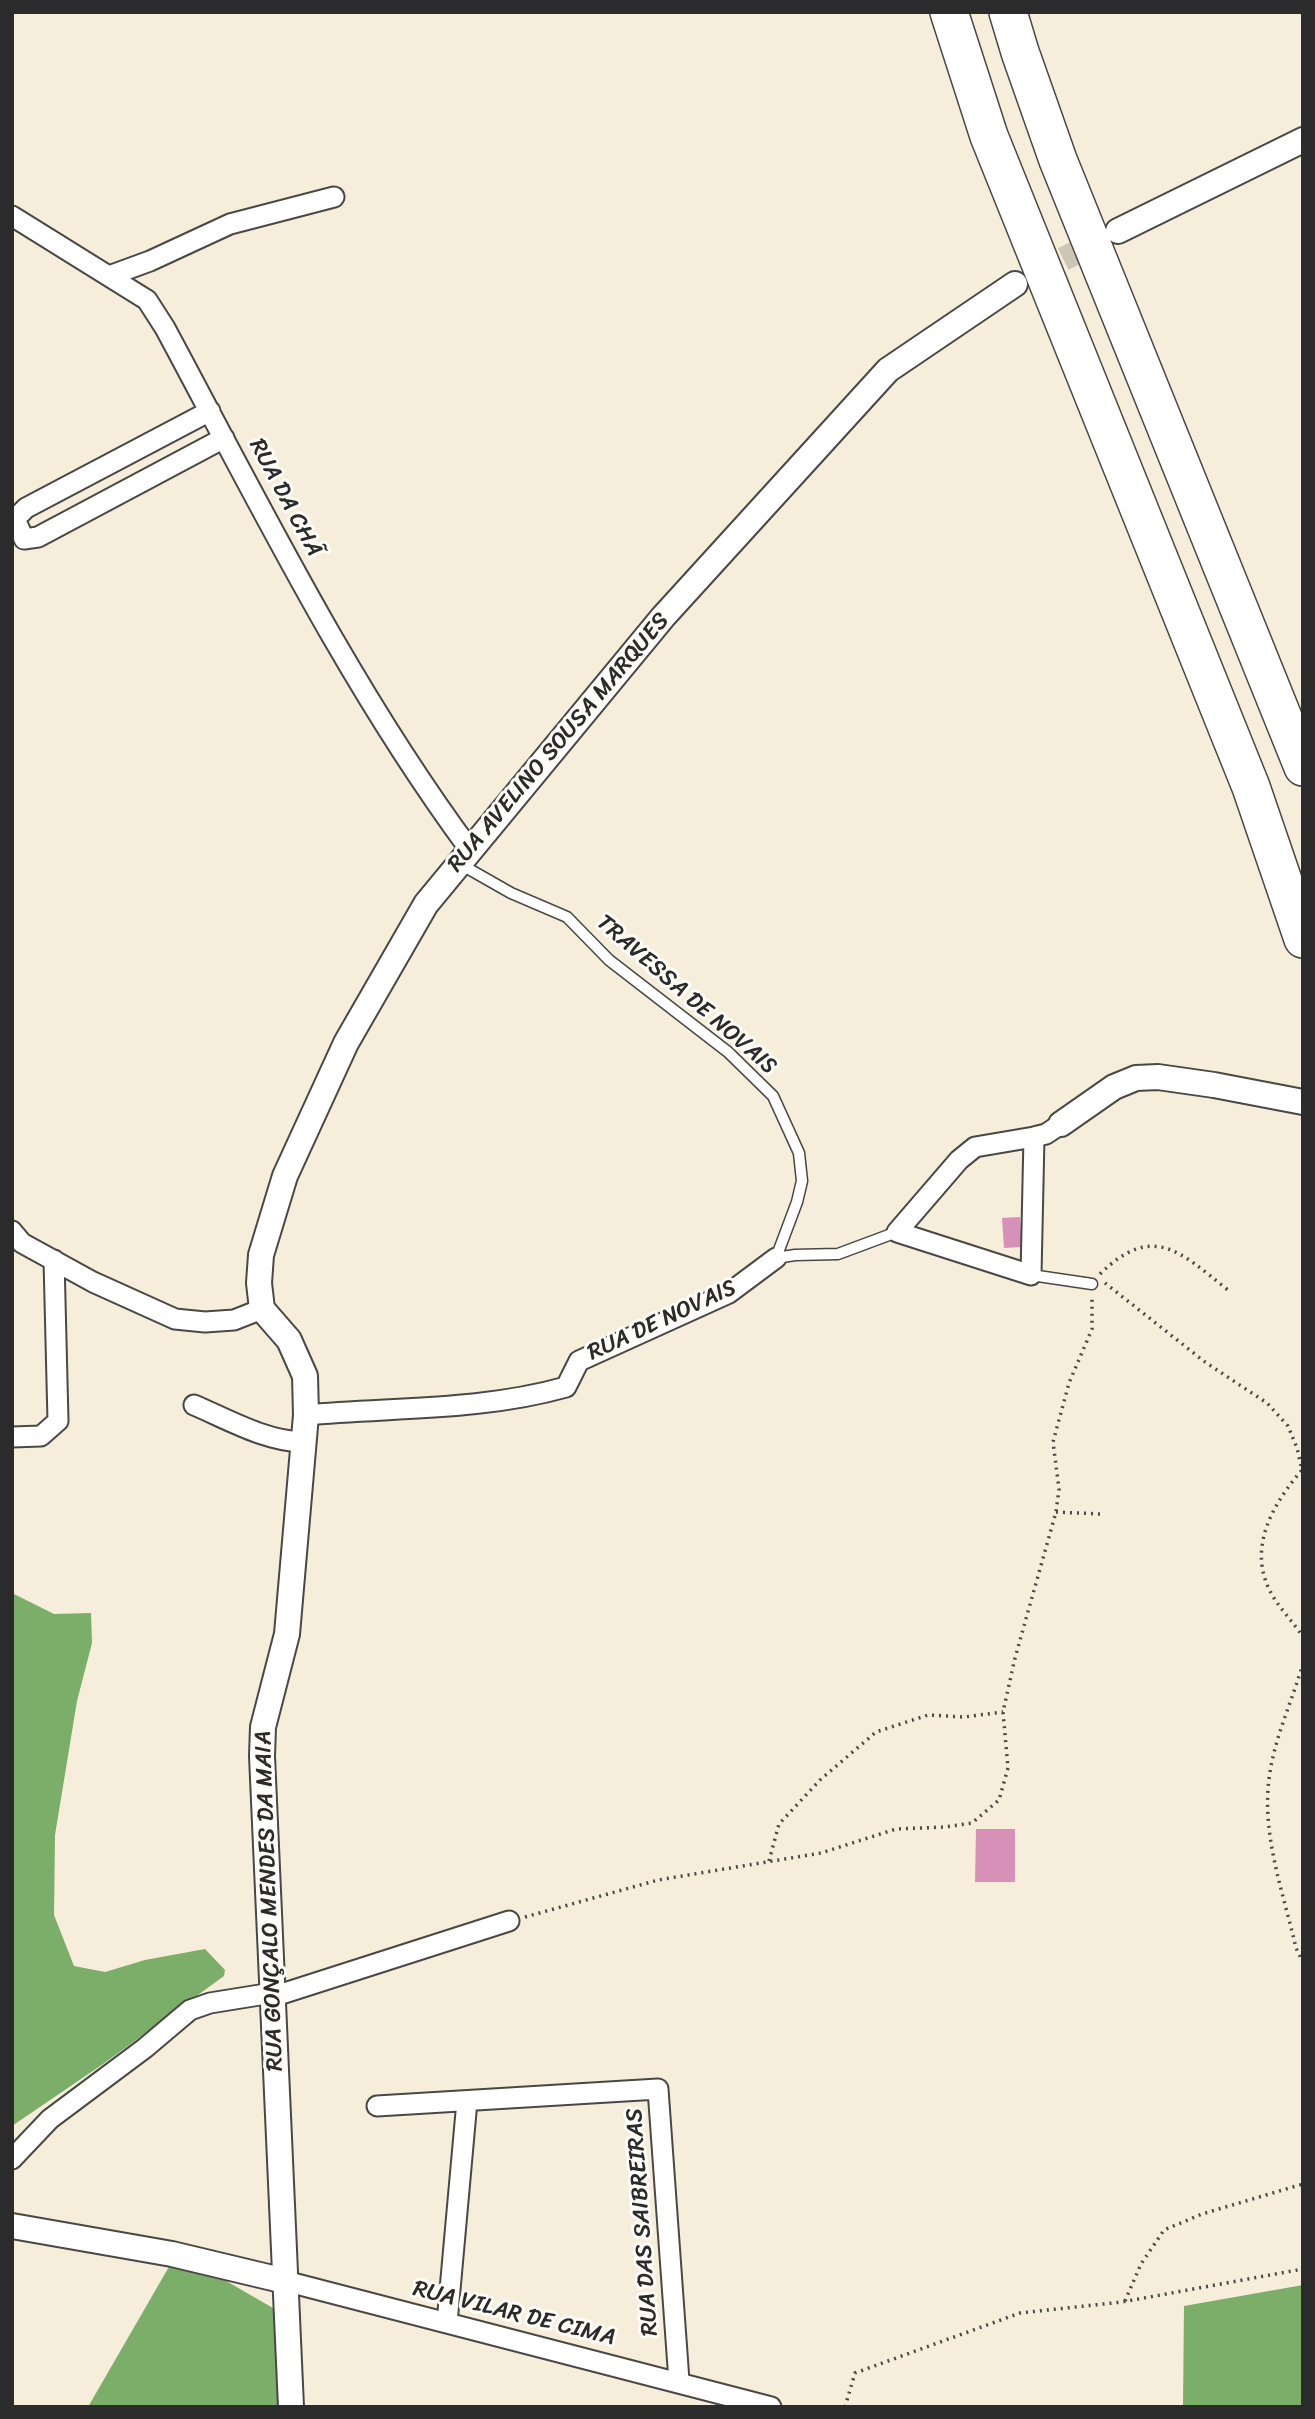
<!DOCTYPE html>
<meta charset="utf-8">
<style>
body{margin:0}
#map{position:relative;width:1315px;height:2419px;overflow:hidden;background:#f6edda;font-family:Sriracha,sans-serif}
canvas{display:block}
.frame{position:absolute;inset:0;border:14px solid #2b2b2b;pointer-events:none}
</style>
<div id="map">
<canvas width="1315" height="2419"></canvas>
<div class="frame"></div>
</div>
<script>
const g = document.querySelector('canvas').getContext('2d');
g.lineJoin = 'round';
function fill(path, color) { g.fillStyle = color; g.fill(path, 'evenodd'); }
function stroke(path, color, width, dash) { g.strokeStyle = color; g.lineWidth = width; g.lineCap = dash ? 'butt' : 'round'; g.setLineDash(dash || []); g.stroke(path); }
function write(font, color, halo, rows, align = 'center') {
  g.font = font + ' Sriracha,sans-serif'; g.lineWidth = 6; g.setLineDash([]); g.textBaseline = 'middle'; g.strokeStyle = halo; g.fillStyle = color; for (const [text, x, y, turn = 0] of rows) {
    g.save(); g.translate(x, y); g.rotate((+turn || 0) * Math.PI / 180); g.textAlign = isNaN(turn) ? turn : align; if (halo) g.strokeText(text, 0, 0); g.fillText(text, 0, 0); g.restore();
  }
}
fill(new Path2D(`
 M12 1593 54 1614 91 1613 92 1643 77 1701 55 1835 54 1915 74 1966 105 1972 145 1960 205 1949 225 1970 224 1976 103 2064 12 2126Z
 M170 2265 221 2278 273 2308 285 2407H88Z
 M1303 2285V2407H1183L1184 2306Z`), '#7bae69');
fill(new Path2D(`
 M1020 1217 1022 1247 1004 1248 1002 1218Z
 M976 1829H1015V1882H975Z`), '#d791b9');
stroke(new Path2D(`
 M1031 275 1105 238`), '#cdc6b7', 24, [24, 12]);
const service = new Path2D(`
 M460 864 511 893 567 917 609 960 728 1052 773 1096 799 1153 802 1181 797 1202 776 1258 795 1255 838 1254 897 1232
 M1031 1275 1092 1284`);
const minor = new Path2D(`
 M12 216 147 300 165 328C260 505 350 688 470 850
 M109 276 150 261 230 224 334 197
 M210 411 26 508 15 519 24 539 38 537 224 438
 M1034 1137 1031 1275 897 1232 959 1160 975 1147 1034 1137 1046 1134 1061 1124
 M12 1231 22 1243 93 1282 175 1319 205 1322 234 1320 262 1309
 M194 1405C229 1420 265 1441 303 1442
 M306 1415C393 1407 481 1411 566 1387L579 1361 729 1293 776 1258
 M12 1437 41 1436 58 1421 54 1260
 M272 1997 509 1921
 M377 2106 658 2089 679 2381
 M12 2159 50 2119 145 2048 190 2010 210 2003 272 1993
 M285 2281 771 2407
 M447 2323 467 2101`);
const tertiary = new Path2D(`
 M1118 231 1303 140
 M1061 1124 1114 1087 1136 1078 1158 1077 1214 1085 1303 1102
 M12 2226 172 2254 285 2281
 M291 2407 262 1756 263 1727 287 1634 306 1415 305 1376 289 1340 262 1309 259 1283 261 1255 285 1176 346 1043 426 904 663 617 888 370 1015 284`);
const motorway = new Path2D(`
 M949 12 989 136 1251 787 1303 939
 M1008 12 1020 52 1058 160 1303 767`);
stroke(service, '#494845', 13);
stroke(minor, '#494845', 23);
stroke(tertiary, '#494845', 28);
stroke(motorway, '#494845', 40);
stroke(new Path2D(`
 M1100 1274C1153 1222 1180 1252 1228 1290
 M1105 1283 1205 1362 1267 1403 1288 1426 1297 1448 1302 1470C1271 1506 1245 1552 1274 1598 1282 1611 1294 1623 1303 1637
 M1056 1512 1100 1514
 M1303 1663C1293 1699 1276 1734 1270 1772 1260 1831 1283 1891 1296 1948L1303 1962
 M769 1861 779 1824 820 1780 876 1732 928 1715 964 1717 1003 1712
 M525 1917 658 1880 821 1853 896 1829 944 1827 972 1823 999 1800 1008 1768 1003 1712 1015 1658 1056 1512 1059 1489 1053 1442 1069 1383 1092 1329V1296
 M1125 2301 1141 2264 1164 2230 1202 2214 1303 2184
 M845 2407 855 2373 1020 2313 1122 2302 1303 2269`), '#494845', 3.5, [2, 5]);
stroke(service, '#fff', 10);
stroke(minor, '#fff', 19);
stroke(tertiary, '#fff', 24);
stroke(motorway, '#fff', 37);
write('23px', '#2b2b2b', '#fdfcf7', [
 ["RUA DA CHÃ",285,498,62],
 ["RUA AVELINO SOUSA MARQUES",559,743,-50],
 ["TRAVESSA DE NOVAIS",686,995,41],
 ["RUA DE NOVAIS",662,1321,-25],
 ["RUA GONÇALO MENDES DA MAIA",270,1901,-92],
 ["RUA DAS SAIBREIRAS",643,2222,-94],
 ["RUA VILAR DE CIMA",514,2314,14]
]);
</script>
